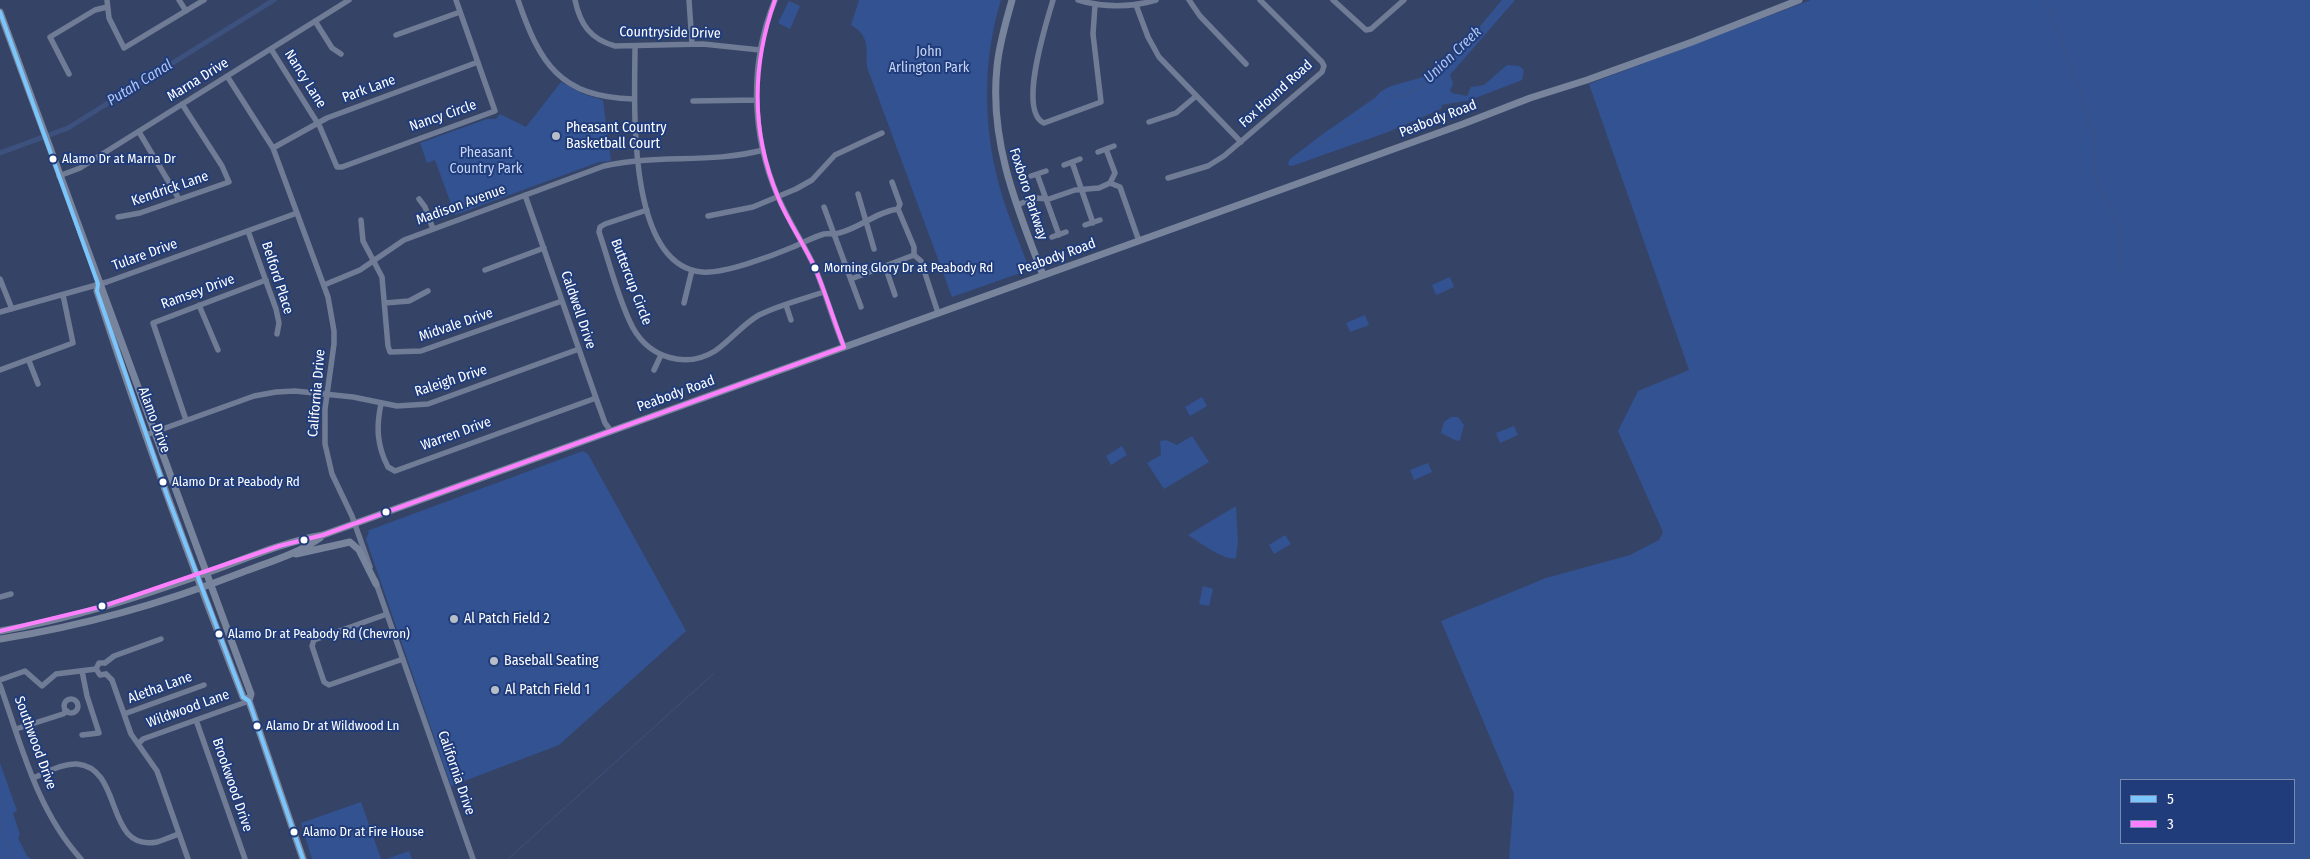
<!DOCTYPE html>
<style>
body{margin:0}
#map{position:relative;width:2310px;height:859px;overflow:hidden;background:#354466;font-family:"Fira Sans Condensed",sans-serif}
canvas{display:block}
.legend{position:absolute;left:2120px;top:779px;width:175px;height:65px;box-sizing:border-box;background:#203c7b;border:1px solid #798ab0;margin:0;padding:6px 9px;list-style:none;font-size:15px;color:#fff}
.legend li{display:flex;align-items:center;gap:10px;height:25px}
.legend b{width:25px;border:1px solid #798ab0}
</style>
<div id="map">
<canvas width="2310" height="859"></canvas>
<ul class="legend">
<li><b style="height:6px;background:#7ac6fc"></b>5</li>
<li><b style="height:6px;background:#ff80ff"></b>3</li>
</ul>
</div>
<script>
const g = document.querySelector('canvas').getContext('2d');
g.lineJoin = 'round';
function fill(path, color) { g.fillStyle = color; g.fill(path, 'evenodd'); }
function stroke(path, color, width, dash) { g.strokeStyle = color; g.lineWidth = width; g.lineCap = dash ? 'butt' : 'round'; g.setLineDash(dash || []); g.stroke(path); }
function write(font, color, halo, rows, align = 'center') {
  g.font = font + ' "Fira Sans Condensed",sans-serif'; g.lineWidth = 4; g.setLineDash([]); g.textBaseline = 'middle'; g.strokeStyle = halo; g.fillStyle = color; for (const [text, x, y, turn = 0] of rows) {
    g.save(); g.translate(x, y); g.rotate((+turn || 0) * Math.PI / 180); g.textAlign = isNaN(turn) ? turn : align; if (halo) g.strokeText(text, 0, 0); g.fillText(text, 0, 0); g.restore();
  }
}
fill(new Path2D(`
 M859 0H1001C983 57 983 123 998 181 1005 209 1017 236 1027 263L1023 272 952 297 867 67C866 48 870 36 851 25Z
 M1502 0H1515L1450 75 1453 84 1450 90 1452 93 1467 96 1471 87 1484 85 1507 65 1519 66 1524 70 1522 80 1470 100 1442 105 1441 109 1388 132 1292 166 1288 165 1289 160 1320 136 1376 97C1386 83 1409 83 1425 76 1451 65 1483 22 1502 0Z
 M1811 0H2310V859H1509L1514 794 1441 621 1546 578 1630 555 1659 540 1663 532 1618 431 1638 391 1689 370 1589 84ZM2294 780V843H2121V780Z
 M789 1 800 6 790 29 778 23Z
 M561 82 583 94 603 100 611 161 599 162 455 215 435 160 427 163 420 143 487 119H496L500 114 526 127Z
 M1450 277 1454 287 1436 295 1432 285Z
 M1365 315 1369 325 1350 332 1346 323Z
 M1202 397 1207 406 1190 416 1185 407Z
 M1451 417H1458L1464 425 1460 440 1457 441 1441 433 1444 422Z
 M1514 426 1518 435 1500 443 1496 433Z
 M1192 436 1209 462 1164 489 1147 463 1161 455 1160 441 1166 440 1177 445Z
 M1122 446 1127 455 1111 465 1106 456Z
 M583 451 588 454 686 631 559 745 451 786 366 539 369 532 367 531Z
 M1428 463 1432 472 1414 480 1410 470Z
 M1236 506 1238 541 1236 558C1225 562 1198 541 1188 535Z
 M1285 535 1291 544 1274 554 1269 545Z
 M1203 586 1213 589 1209 606 1199 604Z
 M0 763 17 811 13 813 20 835 18 838 27 856 31 859H0Z
 M361 802 381 859H312L301 823Z
 M409 851 412 859H387Z`), '#335292');
stroke(new Path2D(`
 M2046 0 2070 62V68L2084 97 2087 119 2094 131 2096 146 2094 173 2122 234V238H2119L2121 269
 M1314 146 1382 109 1393 96H1401L1416 90 1437 74 1509 0
 M0 800 5 810 1 827 15 859
 M508 859 713 674`), '#3d517f', 1);
stroke(new Path2D(`
 M0 153 68 128 274 0`), '#3d517f', 5);
stroke(new Path2D(`
 M107 0 109 18 124 48 204 0
 M179 0 186 11
 M518 0C540 64 560 97 633 99
 M575 0C580 24 590 39 615 46L703 44 760 50
 M689 0 692 44
 M775 0C749 63 751 135 778 197 789 222 804 244 815 268 826 294 833 321 844 347
 M1053 0C1047 21 1017 111 1044 123L1101 102 1093 34 1095 5
 M1078 0C1105 8 1129 8 1156 0
 M1189 0 1200 16 1246 64
 M1333 0 1366 30 1371 29 1404 0
 M1136 5 1148 37 1159 57 1241 142
 M315 21 332 48 341 54
 M396 35 460 12
 M635 46C635 100 625 265 702 272 724 274 772 256 793 247 803 243 813 237 824 234 829 233 834 235 839 233 860 228 876 212 898 209
 M271 49 320 127 337 167H342L495 111 456 0
 M69 74 50 37 95 10 107 7
 M227 76 273 148 328 297 334 331V344L325 409V444L332 474 352 516 370 567
 M693 101 757 100
 M1149 122 1176 113 1195 97
 M139 132 179 199
 M273 148 327 118 478 62
 M1106 149 1115 173 1110 183 1120 187 1139 241
 M1098 152 1114 146
 M1072 162 1093 223
 M1064 165 1080 159
 M1037 174 1059 235
 M59 176 80 168 349 0
 M1031 176 1046 171
 M1168 178 1208 166 1224 156 1322 72 1324 66 1322 62 1260 0
 M892 182 900 204 898 209 914 247V255
 M858 194 874 249
 M525 195 596 398 605 423 611 431
 M419 199 425 207 433 229
 M1017 205 1035 198 1049 199 1075 190 1099 188 1110 183
 M824 207 861 307
 M647 210 605 224 600 227 599 232C609 261 619 302 633 328 650 358 686 369 715 351 731 340 743 324 759 315 779 305 803 299 824 292
 M708 216 753 207 796 189 812 180 835 155 882 133
 M118 217 140 213 229 182 222 166 182 104
 M361 220 363 241 382 277 388 346 390 352 421 351 562 301
 M1085 225 1100 220
 M248 231 276 309 279 323 277 334
 M1052 237 1066 232
 M914 255 921 261 938 313
 M885 266 895 295
 M485 270 544 248
 M0 279 12 309
 M851 279 914 255
 M324 285 360 270 404 240 604 166C657 154 711 164 763 150
 M385 303 409 301 428 291
 M684 303 692 270
 M199 305 218 350
 M786 305 791 320
 M0 312 107 282 297 213
 M29 361 38 384
 M0 370 73 343 63 295
 M654 370 661 355
 M381 404C376 427 377 446 388 467L395 471 596 398
 M186 420 153 323 266 280
 M146 435 254 396 276 392 295 391 353 397 397 406 428 404 579 349
 M375 580 473 859
 M0 597 11 594
 M387 614 314 640 312 646 324 682 329 685 403 659
 M105 663 114 656 161 639
 M105 663H99L96 669 100 675 106 674
 M82 671 87 696 99 733 82 735
 M106 674 112 680 131 734 157 771 188 859
 M0 680 25 671 42 686 56 674 96 669
 M0 685C21 744 37 811 81 859
 M64 706a7 7 0 1 1 14 0a7 7 0 1 1-14 0Z
 M124 714 204 685
 M196 720 245 859
 M16 729 63 714 67 711
 M138 744 143 739 249 701
 M33 778C46 773 62 763 77 764 124 768 104 852 157 842 165 840 172 836 179 834`), '#707b95', 5.5);
stroke(new Path2D(`
 M1012 0C1006 22 999 44 997 67 989 141 1017 208 1043 275
 M0 12 251 694 249 701
 M98 284 97 291C141 428 191 563 243 697L249 701 303 859
 M296 554 350 542 359 550 376 584
 M0 631C71 619 139 597 206 573 245 559 283 542 323 535L1463 124 1530 98 1587 80 1692 42 1799 0
 M0 639C84 626 164 603 243 572 269 562 297 554 320 538`), '#78849c', 7);
stroke(new Path2D(`
 M0 12 98 284 97 291 167 495 243 697 249 701 303 859`), '#7ac6fc', 4);
stroke(new Path2D(`
 M0 631 104 606 279 546 323 535 844 347C834 321 826 294 815 268 804 244 788 222 778 197 751 132 752 65 775 0`), '#ff80ff', 4);
for (const [x, y, r, color] of [
 [556,136,5,"#b8bec9"],
 [53,159,4.5,"#fff"],
 [815,268,4.5,"#fff"],
 [163,482,4.5,"#fff"],
 [386,512,4.5,"#fff"],
 [304,540,4.5,"#fff"],
 [102,606,4.5,"#fff"],
 [454,619,5,"#b8bec9"],
 [219,634,4.5,"#fff"],
 [494,661,5,"#b8bec9"],
 [495,690,5,"#b8bec9"],
 [257,726,4.5,"#fff"],
 [294,832,4.5,"#fff"]
]) { const dot = new Path2D(); dot.arc(x, y, r, 0, 2 * Math.PI); g.fillStyle = color; g.fill(dot); stroke(dot, '#203c7b', 2); }
write('13px', '#fff', '#203c7b', [
 ["Alamo Dr at Marna Dr",62,159],
 ["Morning Glory Dr at Peabody Rd",824,268],
 ["Alamo Dr at Peabody Rd",172,482],
 ["Alamo Dr at Peabody Rd (Chevron)",228,634],
 ["Alamo Dr at Wildwood Ln",266,726],
 ["Alamo Dr at Fire House",303,832]
], 'left');
write('14px', '#fff', '#203c7b', [
 ["Countryside Drive",670,33,1],
 ["Nancy Lane",305,79,58],
 ["Marna Drive",198,80,-32],
 ["Park Lane",369,89,-20],
 ["Fox Hound Road",1276,94,-42],
 ["Nancy Circle",443,116,-19],
 ["Peabody Road",1438,119,-21],
 ["Kendrick Lane",170,189,-19],
 ["Foxboro Parkway",1028,194,72],
 ["Madison Avenue",461,205,-20],
 ["Tulare Drive",145,255,-20],
 ["Peabody Road",1057,257,-20],
 ["Belford Place",277,278,72],
 ["Buttercup Circle",631,282,69],
 ["Ramsey Drive",198,292,-20],
 ["Caldwell Drive",578,310,71],
 ["Midvale Drive",456,325,-19],
 ["Raleigh Drive",451,381,-18],
 ["California Drive",317,393,-85],
 ["Peabody Road",676,394,-20],
 ["Alamo Drive",154,420,70],
 ["Warren Drive",456,434,-20],
 ["Aletha Lane",160,688,-20],
 ["Wildwood Lane",188,709,-20],
 ["Southwood Drive",35,743,70],
 ["California Drive",456,773,71],
 ["Brookwood Drive",232,785,71]
]);
write('14px', '#c6d5f5', '#203c7b', [
 ["John",929,52],
 ["Arlington Park",929,68],
 ["Pheasant",486,153],
 ["Country Park",486,169]
]);
write('14px', '#fff', '#203c7b', [
 ["Pheasant Country",566,128],
 ["Basketball Court",566,144],
 ["Al Patch Field 2",464,619],
 ["Baseball Seating",504,661],
 ["Al Patch Field 1",505,690]
], 'left');
write('italic 15px', '#aec3ee', '#203c7b', [
 ["Union Creek",1453,55,-44],
 ["Putah Canal",140,83,-32]
]);
</script>
